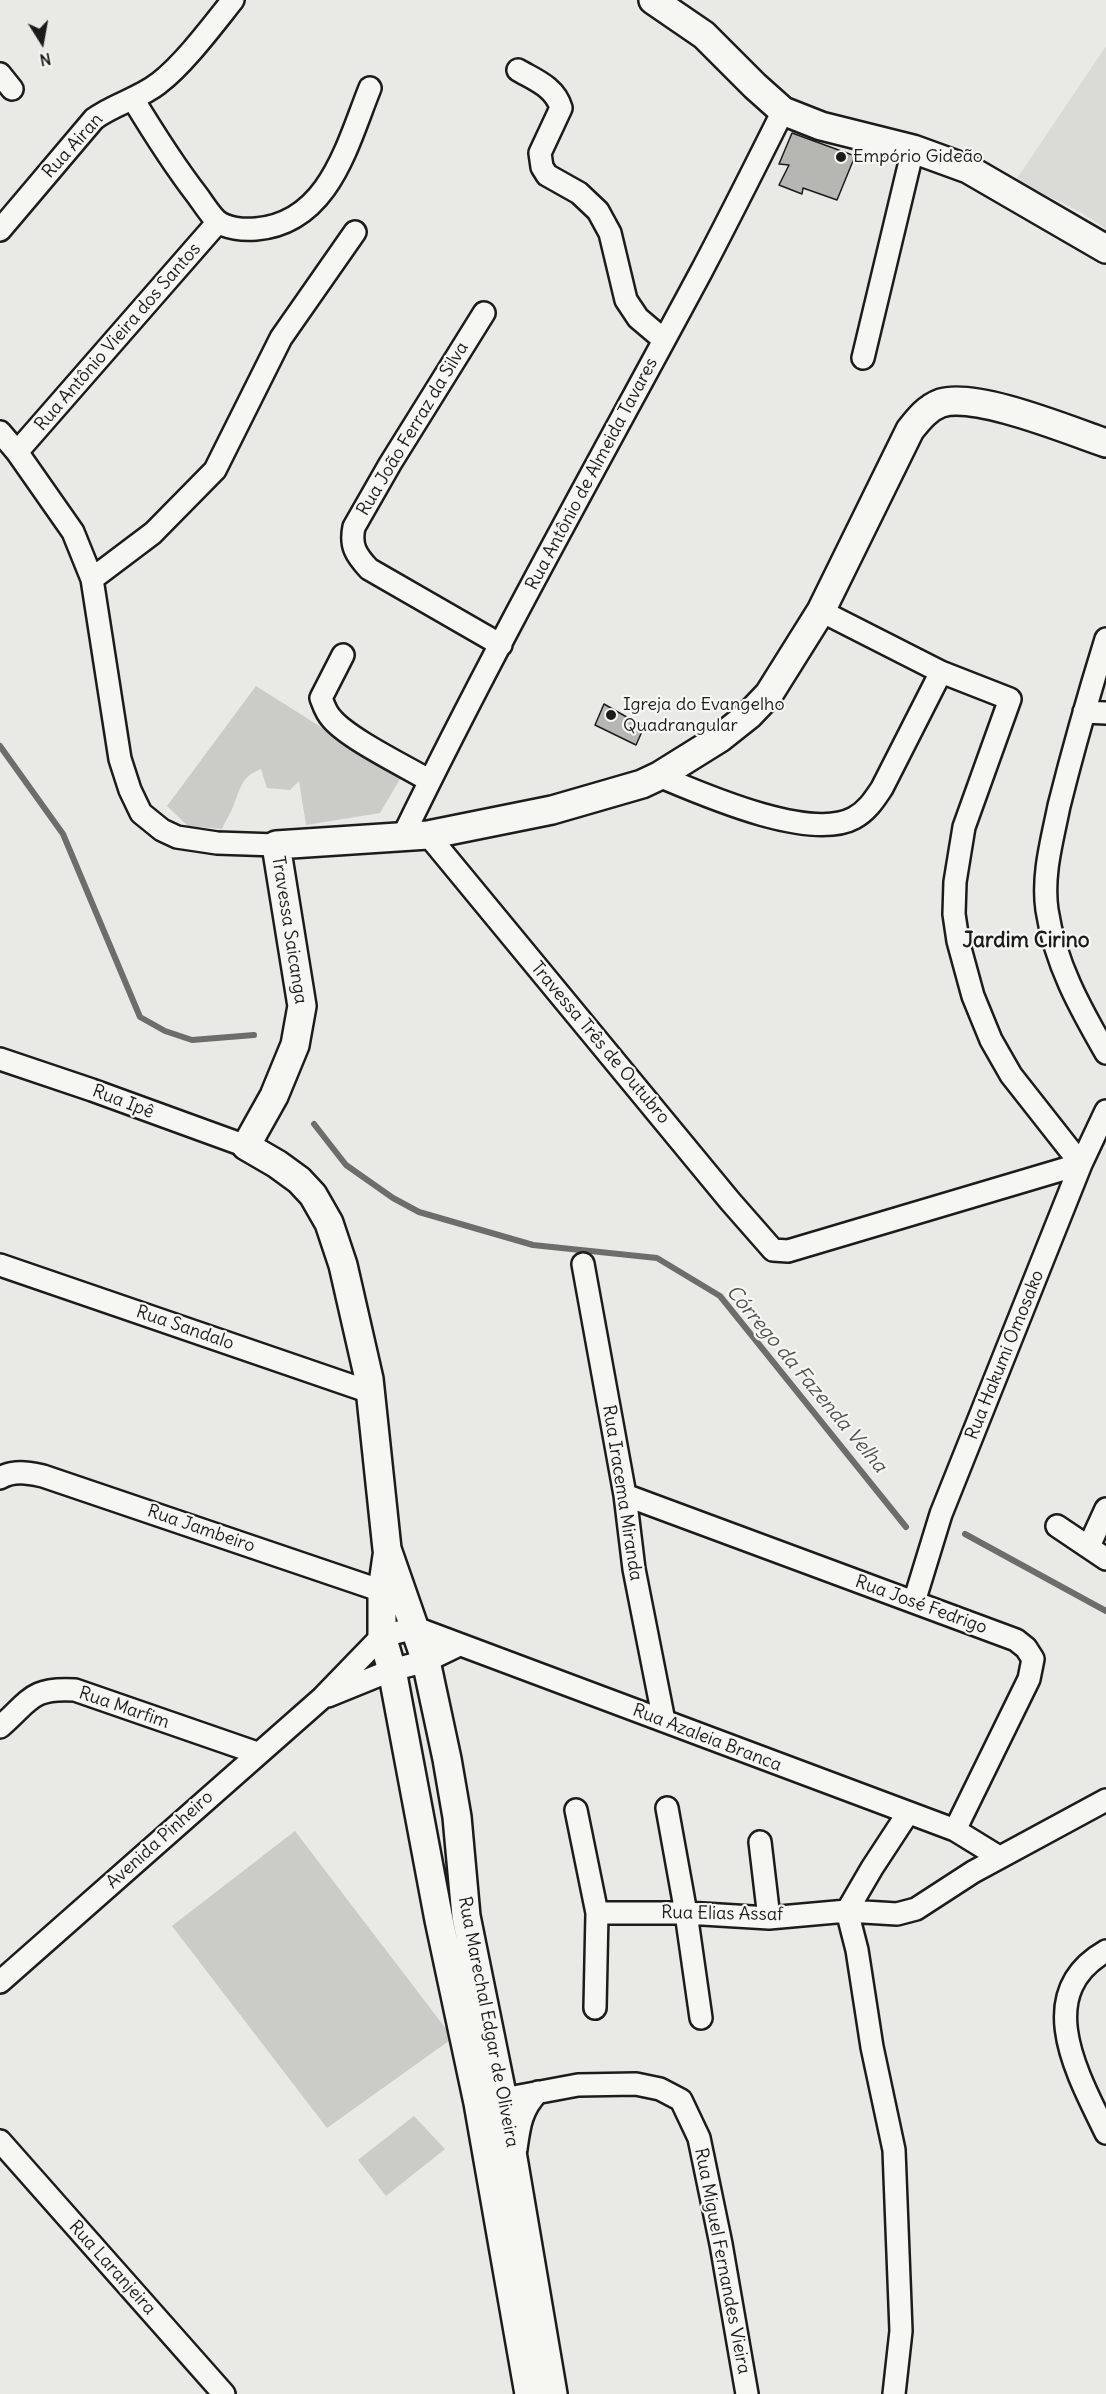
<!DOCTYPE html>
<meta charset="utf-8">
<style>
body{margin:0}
#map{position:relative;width:1106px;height:2394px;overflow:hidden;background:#e9e9e5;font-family:Delius,sans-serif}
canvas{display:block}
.north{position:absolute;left:12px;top:12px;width:60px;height:60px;-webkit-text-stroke:4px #f6f6f2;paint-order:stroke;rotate:169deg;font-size:16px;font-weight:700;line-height:24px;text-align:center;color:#1c1c1c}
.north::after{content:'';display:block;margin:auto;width:21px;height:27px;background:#1c1c1c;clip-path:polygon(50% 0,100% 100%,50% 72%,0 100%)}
</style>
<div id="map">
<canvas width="1106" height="2394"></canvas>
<div class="north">N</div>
</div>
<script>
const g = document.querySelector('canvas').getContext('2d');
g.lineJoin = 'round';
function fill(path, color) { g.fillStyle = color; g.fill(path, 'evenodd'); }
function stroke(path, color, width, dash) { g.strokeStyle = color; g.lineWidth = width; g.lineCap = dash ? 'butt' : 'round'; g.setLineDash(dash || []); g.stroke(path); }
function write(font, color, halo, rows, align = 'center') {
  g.font = font + ' Delius,sans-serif'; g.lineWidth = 4.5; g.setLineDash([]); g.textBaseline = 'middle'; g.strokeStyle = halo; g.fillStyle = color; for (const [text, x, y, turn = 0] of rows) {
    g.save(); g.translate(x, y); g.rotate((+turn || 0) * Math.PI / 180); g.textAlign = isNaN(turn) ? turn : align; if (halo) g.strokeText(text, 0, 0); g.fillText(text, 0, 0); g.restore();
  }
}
fill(new Path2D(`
 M1106 46V229L1082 213 1016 180Z`), '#dadad6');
fill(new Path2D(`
 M256 686 362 753 403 774 380 813 306 825 299 781 290 790 267 788 261 769C241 776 240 790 233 807 230 814 225 822 222 829L188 826 167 806Z
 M295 1831 453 2038 327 2128 172 1926Z
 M414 2116 445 2149 386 2196 358 2160Z`), '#cbcbc7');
stroke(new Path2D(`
 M0 746 63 834 140 1017 165 1031 192 1040 254 1035
 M314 1124 346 1165 393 1198 419 1212 533 1245 657 1258 720 1296 906 1527
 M965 1534 1106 1611`), '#6d6d6c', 6);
const building = new Path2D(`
 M792 133 855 156 837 200 803 188 802 194 779 185 789 165 779 164Z
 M604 704 644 727 636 745 595 725Z`);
fill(building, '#b6b6b3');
stroke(building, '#1c1c1c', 1.5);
const minor = new Path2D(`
 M518 70C535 80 555 87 561 108L540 153 542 167 547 175 579 193 598 211 610 233 626 300 638 318 664 340
 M0 74 12 89
 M133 99C153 132 173 164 197 195 203 203 209 213 216 220 226 229 244 230 256 229 329 223 347 145 370 88
 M0 230 94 119C114 104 139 99 159 83 184 64 213 25 233 0
 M484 313 390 464 354 527C350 546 356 555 369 569L501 645
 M863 358 913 149
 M0 432 17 452 73 532 92 579 120 759 130 790 141 813 162 830 177 837 217 843 276 845
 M17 452 218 222
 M92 579 153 533 215 470 281 338 355 232
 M1106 639C1089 694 1073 750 1059 806 1052 841 1042 875 1047 910 1055 963 1080 1008 1106 1053
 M343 655 321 698C324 706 326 713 332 719 349 739 405 766 430 781
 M1084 712 1106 713
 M659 776C702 794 810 842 854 818 867 811 874 800 882 788L941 672
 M428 835 730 1201 773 1250 788 1251 1081 1164 1011 1075 991 1040 973 996 958 941 954 914 955 882 964 827 1010 699 941 672 821 611
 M402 838C495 646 600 460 701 272 729 219 756 165 783 111
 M0 1059 92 1090 246 1146
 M583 1264 625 1495 634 1569 664 1721
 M0 1265 370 1392
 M0 1478C14 1470 28 1473 43 1476L382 1591 396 1590
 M625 1495 1016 1640 1026 1648 1033 1659 1029 1679 955 1830
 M1057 1526 1106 1559
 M1089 1546 1106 1509
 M914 1602 941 1514 1081 1164 1106 1111
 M328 1696 392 1670 426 1661 459 1645
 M0 1727C30 1701 31 1687 75 1690L257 1753
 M667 1808 686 1913 701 2018
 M576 1810 597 1913 595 2008
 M760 1842 769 1918
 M597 1913H686L769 1918 847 1911 897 1914 916 1909 973 1872 1106 1800
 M1106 1951C1031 1994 1078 2075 1106 2133
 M0 1982 322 1698 382 1636 416 1628 955 1830 999 1857
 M503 2099 578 2085 636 2084 660 2089 681 2100 699 2138 721 2244 747 2394
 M0 2141 224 2394
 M516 2149C519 2127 521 2109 538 2092
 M894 2394 901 2331 894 2150 872 2047 857 1950 847 1911 872 1868 908 1813`);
const major = new Path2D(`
 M653 0 704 35 755 86 783 111 821 126 913 149 968 169 1106 249
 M387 1556 382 1591V1636L392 1670 439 1920 478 2103 529 2394
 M553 2394 503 2099 466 1916 457 1817 447 1759 426 1661 387 1549 369 1379 343 1265 329 1223 313 1195 299 1180 277 1164 246 1146 274 1096 295 1045 302 1006 276 845 428 835 552 810 642 784 659 776 720 738 749 715 769 694 821 611 910 430C918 420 927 408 941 403 976 392 1068 430 1106 443`);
stroke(minor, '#1c1c1c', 26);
stroke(major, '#1c1c1c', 32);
stroke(minor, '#f6f6f2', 21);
stroke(major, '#f6f6f2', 27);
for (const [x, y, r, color] of [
 [841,157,6,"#1c1c1c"],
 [611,715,6,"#1c1c1c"]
]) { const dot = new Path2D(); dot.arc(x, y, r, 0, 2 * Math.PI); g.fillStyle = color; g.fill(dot); stroke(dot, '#f6f6f2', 2); }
write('18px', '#1c1c1c', '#f6f6f2', [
 ["Rua Airan",73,146,-48],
 ["Rua Antônio Vieira dos Santos",118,337,-49],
 ["Rua João Ferraz da Silva",413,429,-59],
 ["Rua Antônio de Almeida Tavares",592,474,-62],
 ["Travessa Saicanga",289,930,81],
 ["Travessa Três de Outubro",600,1043,50],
 ["Rua Ipê",123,1102,21],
 ["Rua Sandalo",185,1328,19],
 ["Rua Hakumi Omosako",1005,1355,-68],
 ["Rua Iracema Miranda",622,1493,81],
 ["Rua Jambeiro",201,1529,19],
 ["Rua José Fedrigo",921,1605,20],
 ["Rua Marfim",124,1708,19],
 ["Rua Azaleia Branca",707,1738,21],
 ["Avenida Pinheiro",160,1840,-42],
 ["Rua Elias Assaf",722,1914,1],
 ["Rua Marechal Edgar de Oliveira",488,2022,79],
 ["Rua Miguel Fernandes Vieira",722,2261,79],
 ["Rua Laranjeira",112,2268,48]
]);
write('18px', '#1c1c1c', '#f6f6f2', [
 ["Empório Gideão",853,157],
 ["Igreja do Evangelho",623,705],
 ["Quadrangular",623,726]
], 'left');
write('italic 20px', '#525251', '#f6f6f2', [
 ["Córrego da Fazenda Velha",806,1379,50]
]);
write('bold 21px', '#1c1c1c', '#f6f6f2', [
 ["Jardim Cirino",1026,941]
]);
</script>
